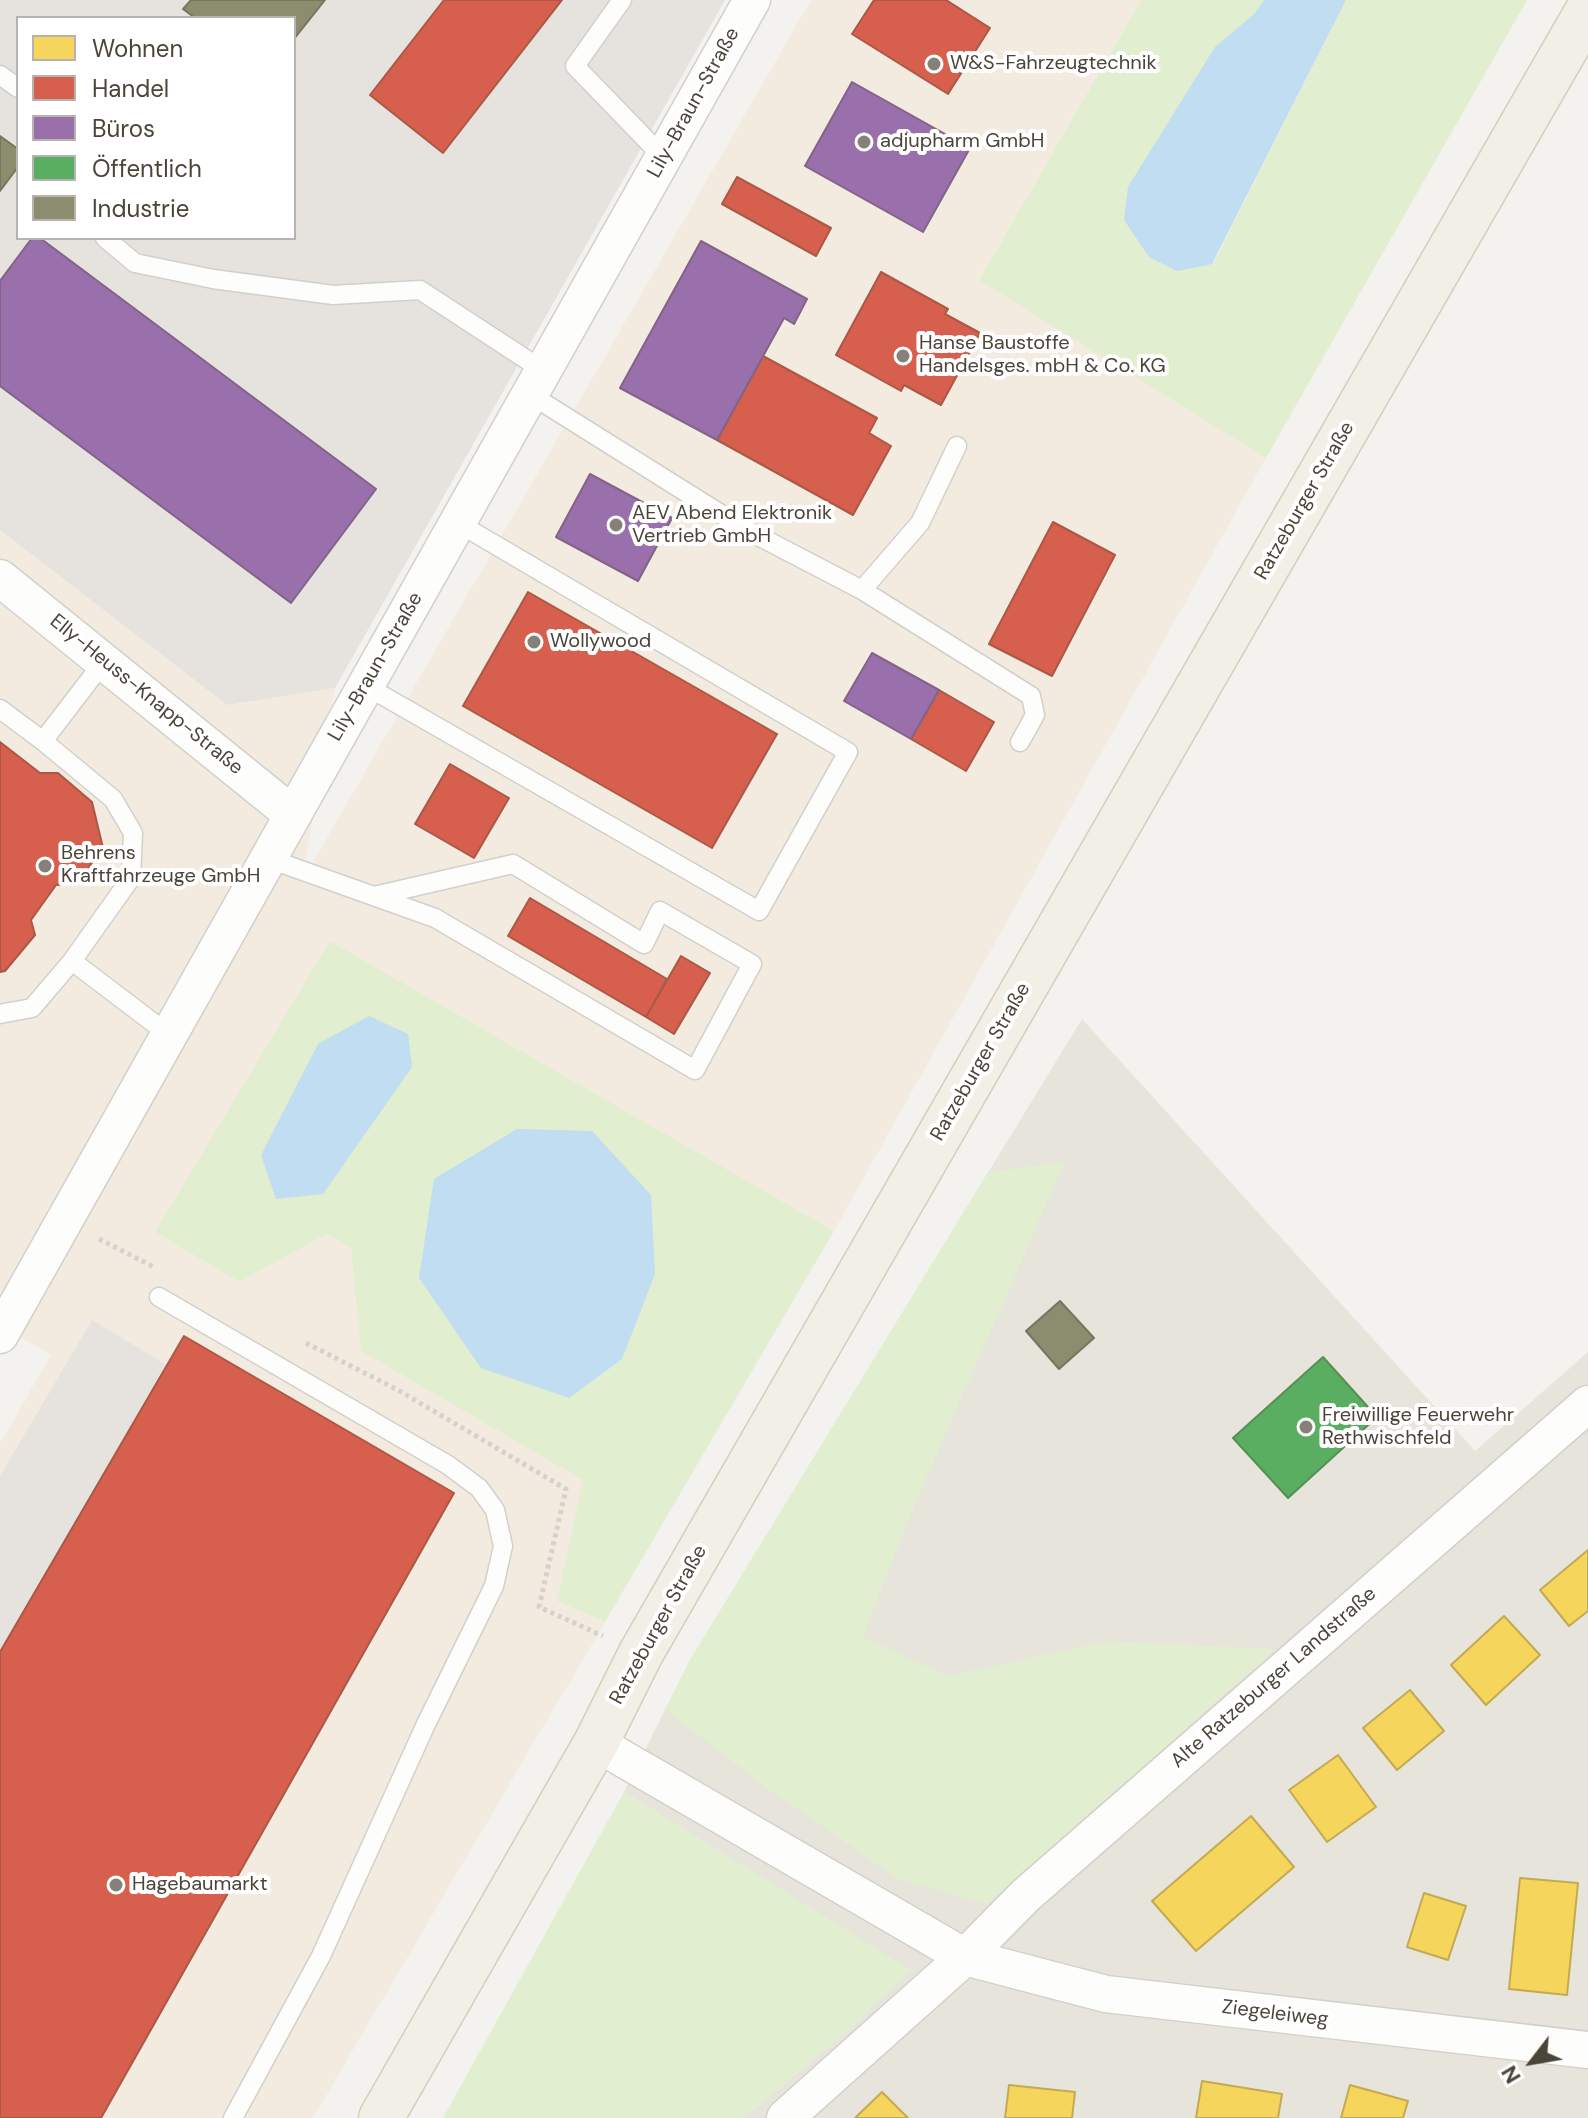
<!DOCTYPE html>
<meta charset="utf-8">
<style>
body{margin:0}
#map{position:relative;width:1588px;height:2118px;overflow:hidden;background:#f4f2ee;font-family:"DM Sans",sans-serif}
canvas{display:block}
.legend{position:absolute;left:16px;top:16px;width:280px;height:224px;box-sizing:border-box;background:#fff;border:2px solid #b7b4b0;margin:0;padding:10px 14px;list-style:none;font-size:24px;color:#4b4439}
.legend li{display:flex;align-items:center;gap:16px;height:40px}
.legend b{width:40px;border:2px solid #b7b4b0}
.north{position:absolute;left:1492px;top:2022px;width:80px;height:80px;-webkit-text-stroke:6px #fff;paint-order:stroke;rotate:239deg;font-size:22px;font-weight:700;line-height:32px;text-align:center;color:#4b4439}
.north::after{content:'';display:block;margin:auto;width:28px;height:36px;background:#4b4439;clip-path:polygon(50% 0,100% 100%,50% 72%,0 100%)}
</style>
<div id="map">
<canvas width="1588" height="2118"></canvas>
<ul class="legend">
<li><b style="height:22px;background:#f6d55c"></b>Wohnen</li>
<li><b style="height:22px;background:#d6604d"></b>Handel</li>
<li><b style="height:22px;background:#9970ab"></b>Büros</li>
<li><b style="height:22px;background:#5aae61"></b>Öffentlich</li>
<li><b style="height:22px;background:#8c8c6e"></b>Industrie</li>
</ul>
<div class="north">N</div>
</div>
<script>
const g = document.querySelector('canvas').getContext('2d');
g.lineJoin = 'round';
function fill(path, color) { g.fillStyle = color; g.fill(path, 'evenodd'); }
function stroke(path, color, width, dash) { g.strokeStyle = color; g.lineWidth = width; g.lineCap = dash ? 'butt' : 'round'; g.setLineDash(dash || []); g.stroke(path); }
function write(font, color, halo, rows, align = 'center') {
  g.font = font + ' "DM Sans",sans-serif'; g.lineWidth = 8; g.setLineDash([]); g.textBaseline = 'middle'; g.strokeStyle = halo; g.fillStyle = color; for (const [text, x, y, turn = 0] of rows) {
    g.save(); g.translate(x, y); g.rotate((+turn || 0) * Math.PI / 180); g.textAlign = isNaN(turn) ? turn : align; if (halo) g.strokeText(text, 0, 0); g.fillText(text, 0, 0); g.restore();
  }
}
fill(new Path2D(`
 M1082 1019 1475 1451 1588 1352V2118H743L844 2034 910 1970 624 1792 690 1660Z`), '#e7e4dc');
fill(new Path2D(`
 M811 0H1141L979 279 1266 458 834 1231 330 941 155 1232 239 1282 327 1234 351 1248 361 1351 584 1480 557 1601 605 1622 313 2118H0V1443L51 1355 0 1325V530L227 705 335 688 302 881Z`), '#f3ebdf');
fill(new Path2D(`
 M0 0H725L335 688 227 705 0 530ZM18 18H294V238H18Z`), '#e6e2de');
fill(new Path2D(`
 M1141 0H1264L1254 14 1215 48 1213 264 1346 0H1527L1266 458 979 280Z
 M330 941 834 1231 605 1622 557 1601 583 1480 361 1351 351 1248 327 1234 239 1282 155 1232Z
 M1064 1162C998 1321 922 1476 863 1637L948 1676 1107 1641 1276 1649 987 1904 898 1879 764 1786 665 1710 690 1660 988 1172Z
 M624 1792 911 1970 844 2034 743 2118H443Z`), '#e1eecf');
fill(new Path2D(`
 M92 1320 167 1365 0 1652V1476Z`), '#e6e3df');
fill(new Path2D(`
 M1264 0H1346L1212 264 1177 271 1149 257 1124 220 1128 187 1215 47 1254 14Z
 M369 1016 408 1034 412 1067 323 1194 276 1199 261 1155 318 1044Z
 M517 1129 592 1131 651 1195 655 1274 622 1359 569 1398 481 1368 419 1278 434 1179Z`), '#c0ddf1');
const homes = new Path2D(`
 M1588 1550V1611L1569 1626 1540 1590Z
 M1504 1616 1540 1655 1486 1705 1451 1665Z
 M1410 1690 1444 1731 1397 1770 1363 1728Z
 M1338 1755 1376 1807 1327 1842 1289 1790Z
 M1251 1816 1294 1867 1196 1951 1152 1901Z
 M1520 1878 1578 1883 1567 1995 1509 1989Z
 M1424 1893 1466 1906 1448 1960 1407 1947Z
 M1202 2081 1282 2094 1278 2118H1196Z
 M1009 2085 1075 2092 1072 2118H1005Z
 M1350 2085 1408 2101 1403 2118H1341Z
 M882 2092 908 2118H855Z`);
fill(homes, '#f6d55c');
stroke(homes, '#c3aa52', 2);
const shops = new Path2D(`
 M444 0H562L443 153 370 95Z
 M874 0H946L990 28 948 94 852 34Z
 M737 177 831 228 816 256 722 204Z
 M881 272 948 309 945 314 980 333 941 405 904 385 901 391 836 355Z
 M763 356 877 418 869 433 891 446 853 515 717 440Z
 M1053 522 1115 555 1052 676 989 644Z
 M528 592 777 734 712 848 463 706Z
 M939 690 994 722 966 771 911 739Z
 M0 742 40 773H58L92 802 103 848 77 883 56 885 31 920 35 935 5 971 0 972Z
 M450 764 509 798 474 858 415 824Z
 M530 898 667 979 646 1017 508 936Z
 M681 956 710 973 674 1034 646 1017Z
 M184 1336 454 1493 101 2118H0V1652Z`);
fill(shops, '#d6604d');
stroke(shops, '#ac5847', 2);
const offices = new Path2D(`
 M852 82 970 148 923 232 805 166Z
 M32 238H40L376 489 291 603 0 386V281Z
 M701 241 807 299 794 324 784 318 717 440 620 388Z
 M590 474 672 518 638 581 556 537Z
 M872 653 939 690 911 739 844 701Z`);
fill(offices, '#9970ab');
stroke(offices, '#826389', 2);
const public = new Path2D(`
 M1323 1357 1377 1417 1288 1498 1233 1438Z`);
fill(public, '#5aae61');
stroke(public, '#568e55', 2);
const industry = new Path2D(`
 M191 0H325L294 39V18H195L183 9Z
 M0 136 18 149V167L0 191Z
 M1060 1301 1094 1338 1059 1369 1026 1331Z`);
fill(industry, '#8c8c6e');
stroke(industry, '#78765e', 2);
const service = new Path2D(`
 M622 0 575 66 664 158
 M0 75 18 88
 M105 238 135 263 213 279 333 295 420 290 544 371
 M531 395 743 528 862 590 920 523 957 446
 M862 590 1031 696 1035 715 1020 742
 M105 660 43 741 113 799 133 833 131 878 72 961 168 1034
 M366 686 759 911 848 752 458 523
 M0 709 43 741
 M267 858 435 918 695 1070 752 964 660 911 644 944 513 864 374 896
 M0 1014 32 1008 72 961
 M159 1297 448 1465 479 1488 495 1510 503 1546 494 1586 426 1724 321 1956 233 2118`);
const minor = new Path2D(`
 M0 578 292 814
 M0 1335 752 0
 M596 1743 965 1957 1025 1896 1588 1404
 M785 2118 965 1957 1106 1994 1588 2050`);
const primary = new Path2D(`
 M381 2118 596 1743 641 1653 1588 10`);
stroke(service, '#d2d0cb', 21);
stroke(minor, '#d2d0cb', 39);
stroke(primary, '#d6cebb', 47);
stroke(new Path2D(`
 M99 1239 154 1267
 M306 1343 398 1390 566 1489 539 1607 603 1636`), '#d3d2cc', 5, [4, 4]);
stroke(service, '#fdfdfc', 18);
stroke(minor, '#fdfdfc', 36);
stroke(primary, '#f2efe6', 44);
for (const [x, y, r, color] of [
 [934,64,8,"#868178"],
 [864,142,8,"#868178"],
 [903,356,8,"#868178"],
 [616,525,8,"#868178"],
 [534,642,8,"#868178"],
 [45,866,8,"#868178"],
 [1306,1427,8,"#868178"],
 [116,1885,8,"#868178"]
]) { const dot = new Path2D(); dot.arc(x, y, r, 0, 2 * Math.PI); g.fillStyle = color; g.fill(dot); stroke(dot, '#fff', 3); }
write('20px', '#4b4439', '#fff', [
 ["W&S-Fahrzeugtechnik",950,64],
 ["adjupharm GmbH",880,142],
 ["Hanse Baustoffe",919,344],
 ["Handelsges. mbH & Co. KG",919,367],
 ["AEV Abend Elektronik",632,514],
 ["Vertrieb GmbH",632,537],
 ["Wollywood",550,642],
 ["Behrens",61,854],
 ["Kraftfahrzeuge GmbH",61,877],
 ["Freiwillige Feuerwehr",1322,1416],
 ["Rethwischfeld",1322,1439],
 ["Hagebaumarkt",132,1885]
], 'left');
write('20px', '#4b4439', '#fff', [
 ["Lily-Braun-Straße",694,103,-61],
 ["Ratzeburger Straße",1305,501,-60],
 ["Lily-Braun-Straße",376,667,-60],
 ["Elly-Heuss-Knapp-Straße",146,695,39],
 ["Ratzeburger Straße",981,1062,-60],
 ["Ratzeburger Straße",659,1625,-61],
 ["Alte Ratzeburger Landstraße",1274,1678,-41],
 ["Ziegeleiweg",1275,2014,7]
]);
</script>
